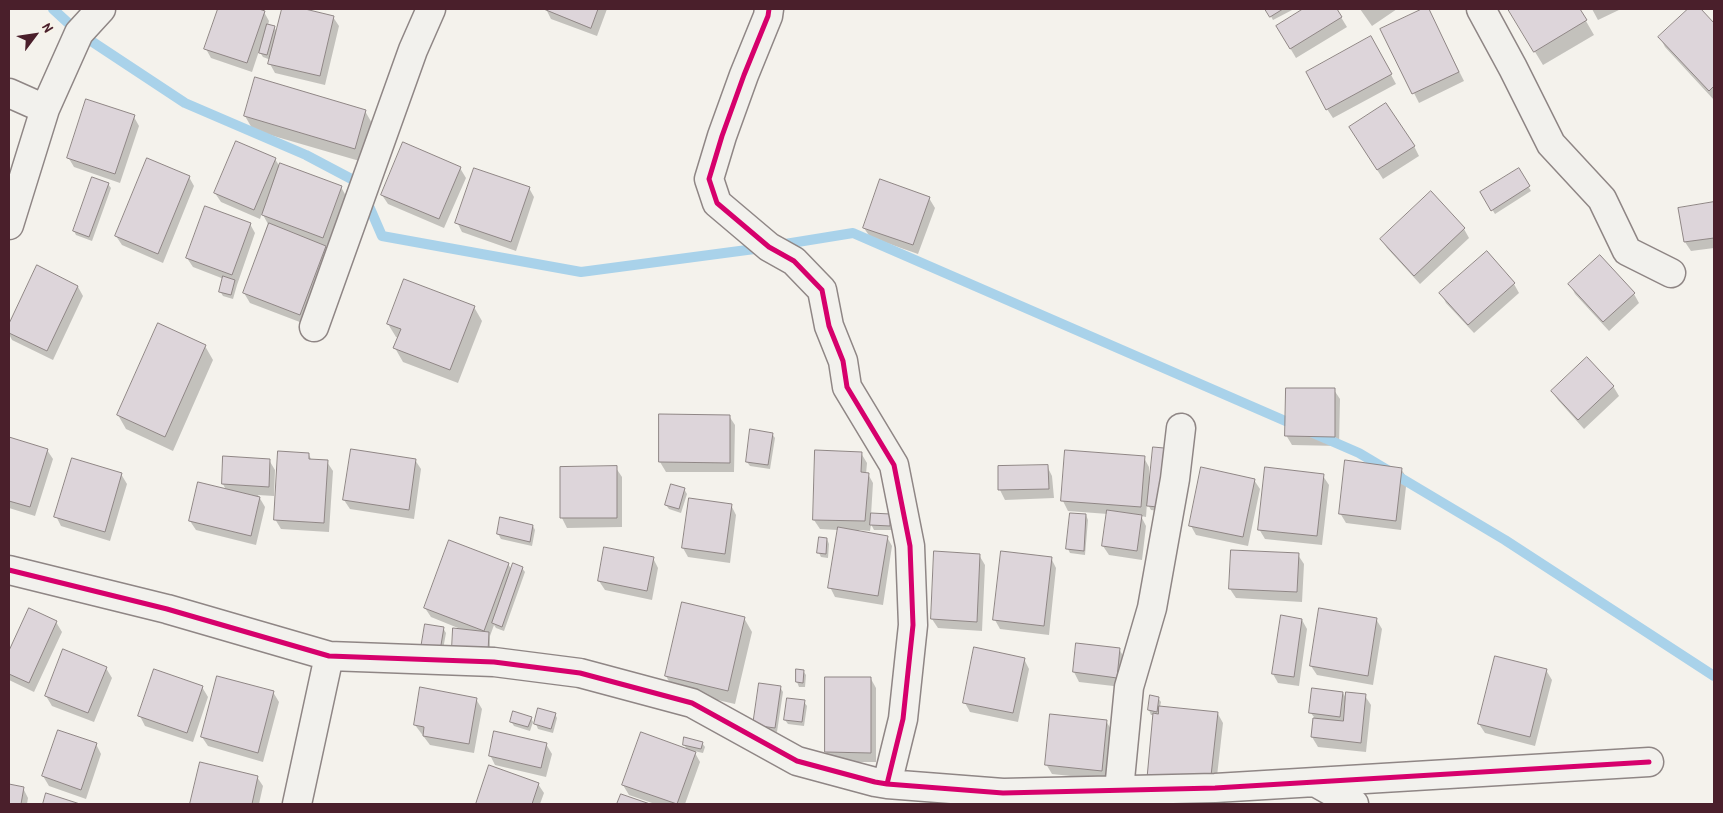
<!DOCTYPE html>
<style>
body{margin:0}
#map{position:relative;width:1723px;height:813px;overflow:hidden;background:#f4f2ec;font-family:"Patrick Hand",sans-serif}
canvas{display:block}
.frame{position:absolute;inset:0;border:10px solid #4a1f2b;pointer-events:none}
.north{position:absolute;left:10px;top:10px;width:50px;height:50px;-webkit-text-stroke:4px #f7f3e8;paint-order:stroke;rotate:59deg;font-size:14px;font-weight:700;line-height:20px;text-align:center;color:#4a1f2b}
.north::after{content:'';display:block;margin:auto;width:18px;height:22px;background:#4a1f2b;clip-path:polygon(50% 0,100% 100%,50% 72%,0 100%)}
</style>
<div id="map">
<canvas width="1723" height="813"></canvas>
<div class="frame"></div>
<div class="north">N</div>
</div>
<script>
const g = document.querySelector('canvas').getContext('2d');
g.lineJoin = 'round';
function fill(path, color) { g.fillStyle = color; g.fill(path, 'evenodd'); }
function stroke(path, color, width, dash) { g.strokeStyle = color; g.lineWidth = width; g.lineCap = dash ? 'butt' : 'round'; g.setLineDash(dash || []); g.stroke(path); }
fill(new Path2D(`
 M219 9H255L264 12 269 21 268 25 274 27 277 32 283 9H300L333 17 339 26 325 85 275 73 270 64 271 60 263 57 259 51 252 72 211 58 206 49Z
 M546 9H607L597 36 551 19Z
 M1267 9H1294L1273 20Z
 M1306 9H1336L1347 27 1296 58 1277 26Z
 M1360 9H1397L1372 26Z
 M1425 9H1427L1432 17 1464 81 1419 103 1382 29Z
 M1509 9H1579L1594 35 1543 65Z
 M1592 9H1621L1598 20Z
 M1690 9H1699L1714 25V100L1665 47 1660 37Z
 M1371 38 1396 84 1333 118 1327 109Z
 M365 111 373 125 363 162 253 130 245 116Z
 M134 117 139 126 120 183 74 167 68 157Z
 M1356 137 1414 146 1419 156 1383 179Z
 M275 159 280 167 341 187 346 196 328 247 325 245 331 256 305 324 250 303 244 293 268 224 262 213 260 219 221 202 215 193Z
 M460 168 466 178 444 228 388 204 382 195Z
 M1518 169 1531 191 1495 214 1481 192Z
 M189 177 194 186 163 263 122 245 116 236Z
 M108 184 111 188 92 241 76 235 74 231Z
 M529 188 534 197 516 251 462 232 457 222Z
 M1431 193 1464 229 1469 238 1420 284 1387 248 1381 239Z
 M929 198 935 208 918 254 870 237 864 228Z
 M1714 204V248L1691 251 1685 242 1680 209Z
 M250 224 255 233 237 285 233 299 223 296 220 291 224 279 193 267 187 258Z
 M37 267 78 287 83 296 53 360 12 340 9 334V327Z
 M1514 284 1519 293 1474 333 1446 303 1441 293Z
 M1570 284 1634 294 1639 303 1609 331 1575 294Z
 M474 307 482 321 458 383 403 362 395 348 399 338 396 337 388 324Z
 M205 346 213 360 173 451 126 429 118 415Z
 M1613 386 1619 396 1584 429 1558 400 1552 391Z
 M1334 390 1340 399 1339 446 1292 445 1286 435Z
 M729 416 735 425 734 472H666L660 462Z
 M772 434 775 438 770 469 750 466 747 462Z
 M9 438 47 450 53 459 35 516 9 508Z
 M1164 450 1166 454 1160 511 1151 510 1147 503 1146 517 1141 516 1146 526 1142 560 1109 555 1103 546 1108 514 1068 511 1063 501 1144 458 1149 467V477H1151Z
 M861 453 867 463 866 474H868L873 483 871 515H889L892 520V530H874L871 524 870 531 859 530V532L887 537 892 546 883 605 835 597 830 587 838 530 820 529 814 520Z
 M309 455 312 461 327 462 333 471 329 532 281 529 275 519Z
 M269 460 275 470 274 496 258 495 265 507 256 545 196 530 190 521 226 490 223 484Z
 M415 460 421 469 414 519 350 509 344 500Z
 M1047 466 1052 476 1054 498 1005 500 1000 490 999 467Z
 M561 468H616L622 477V527L567 528 562 518Z
 M1401 469 1407 478 1401 530 1346 523 1340 513Z
 M121 474 127 484 110 541 61 526 56 516Z
 M1323 476 1329 485 1322 545 1265 539 1259 529Z
 M1254 480 1260 489 1248 546 1196 535 1191 526Z
 M684 489 687 494 681 513 669 509 666 505Z
 M731 505 736 515 730 563 688 557 683 548Z
 M1086 515 1088 520 1085 555 1070 553 1068 549Z
 M533 526 535 530 532 546 501 539 498 534Z
 M827 539 829 544 828 558 821 557 819 553Z
 M979 555 985 565 982 631 938 628 932 619Z
 M1298 555 1304 564 1302 602 1236 598 1230 589Z
 M653 558 658 568 652 600 605 590 599 581Z
 M1051 558 1056 568 1049 635 1000 629 995 620Z
 M508 564 512 570 522 568 525 572 504 631 496 628 494 625 490 636V656L463 630 431 617 425 608Z
 M29 609 56 622 62 632 34 692 9 680V654Z
 M744 618 752 632 735 704 674 690 666 676Z
 M1376 619 1382 629 1373 685 1317 675 1311 666Z
 M1302 620 1307 629 1299 686 1278 683 1273 674Z
 M443 628 446 633 442 655 425 652Z
 M1119 649 1125 659 1122 687 1079 682 1074 672Z
 M1024 659 1029 669 1018 722 970 712 965 703Z
 M106 668 112 678 94 722 52 706 46 696Z
 M1546 670 1552 680 1535 746 1485 733 1479 724Z
 M798 671H803L806 675 805 687H799L797 682Z
 M871 679 876 688V762H832L826 752Z
 M202 687 208 697 193 742 145 726 140 716Z
 M780 687 783 692 777 732 757 729Z
 M273 692 279 702 263 762 208 746 202 737Z
 M1343 693 1347 700 1365 696 1371 705 1366 752 1318 747 1312 737 1314 717 1310 712Z
 M1151 697 1158 698 1161 702 1160 707 1218 714 1223 723 1215 794 1154 715H1151L1149 710Z
 M476 699 482 709 474 753 430 745 415 725Z
 M804 702 807 706 804 726 788 724 785 720Z
 M555 714 557 718 553 733 538 729 536 724Z
 M531 718 533 722 530 731 514 726 511 721Z
 M1106 721 1112 731 1107 780 1052 774 1046 764Z
 M702 743 705 747 703 753 694 751 700 762 685 804H655L629 795 623 785 687 750 684 744Z
 M96 744 101 754 86 799 49 786 43 776Z
 M546 744 552 754 546 777 495 765 490 755Z
 M200 763 257 777 263 786 259 804H191Z
 M490 767 538 784 544 793 540 804H478Z
 M9 786 23 788 28 798 27 804H9Z`), '#0003');
stroke(new Path2D(`
 M53 9 79 33 185 103 306 155 359 183 382 236 581 272 762 248
 M779 245 853 233 1359 453 1505 540 1714 676`), '#a9d2ea', 10);
const building = new Path2D(`
 M218 9H259L265 11 247 63 204 49Z
 M282 9H305L334 16 320 76 268 64Z
 M544 9H598L591 28Z
 M1265 9H1283L1270 17Z
 M1303 9H1337L1342 17 1290 49 1276 26Z
 M1422 9H1429L1459 72 1412 94 1380 29Z
 M1508 9H1580L1587 20 1534 52Z
 M1688 9H1701L1714 23V86L1709 91 1658 37Z
 M267 24 275 26 267 55 259 53Z
 M1371 36 1392 74 1326 110 1306 72Z
 M255 77 366 110 355 149 244 116Z
 M86 99 135 115 115 174 67 158Z
 M1386 103 1415 146 1377 170 1349 127Z
 M236 141 276 158 254 210 214 193Z
 M403 142 461 167 439 219 381 195Z
 M147 158 190 176 158 254 115 236Z
 M280 163 342 186 323 238 262 215Z
 M474 168 530 187 511 242 455 223Z
 M1519 168 1530 186 1491 211 1480 192Z
 M92 177 109 183 89 237 73 231Z
 M880 179 930 197 913 245 863 228Z
 M1431 191 1465 228 1414 276 1380 239Z
 M1714 202V238L1684 242 1678 208Z
 M205 206 251 223 232 275 186 258Z
 M269 223 326 246 300 315 243 293Z
 M1487 251 1515 283 1468 325 1439 293Z
 M1600 255 1635 293 1603 322 1568 284Z
 M37 265 78 286 47 351 9 333V324Z
 M223 276 235 280 231 295 219 292Z
 M404 279 475 306 450 370 393 348 401 329 387 324Z
 M158 323 206 345 165 437 117 415Z
 M1587 357 1614 386 1578 420 1551 391Z
 M1286 388H1335V437L1285 436Z
 M659 414 730 415V463L659 462Z
 M750 429 773 433 768 465 746 462Z
 M9 437 48 449 30 507 9 501Z
 M1153 447 1164 448 1158 507 1147 506Z
 M351 449 416 459 409 510 343 500Z
 M815 450 862 452 861 472 869 473 865 521 813 520Z
 M1065 450 1145 456 1141 507 1061 501Z
 M278 451 309 453V459L328 460 324 523 274 520Z
 M223 456 270 459 269 487 222 484Z
 M72 458 122 473 105 532 54 517Z
 M1345 460 1402 468 1396 521 1339 514Z
 M1048 465 1049 489 998 490V466Z
 M617 466V518H560V467Z
 M1201 467 1255 479 1243 537 1189 526Z
 M1265 467 1324 474 1317 536 1258 530Z
 M198 482 260 497 251 536 189 521Z
 M671 484 685 488 679 509 665 505Z
 M689 498 732 504 725 554 682 548Z
 M1107 510 1142 515 1137 551 1102 546Z
 M871 513 890 514V526L870 525Z
 M1070 513 1086 514 1084 551 1066 549Z
 M500 517 533 525 530 542 497 534Z
 M838 527 888 536 878 596 828 588Z
 M819 537 827 538 826 554 817 553Z
 M449 540 509 563 484 631 424 608Z
 M604 547 654 557 647 591 598 581Z
 M1231 550 1299 553 1297 592 1229 589Z
 M934 551 980 554 977 622 931 619Z
 M1001 551 1052 557 1044 626 993 620Z
 M513 563 523 567 502 627 492 623Z
 M682 602 745 617 728 691 665 676Z
 M29 608 57 621 29 683 9 674V651Z
 M1319 608 1377 618 1368 676 1310 666Z
 M1281 615 1302 619 1294 677 1272 674Z
 M425 624 444 627 440 651 421 648Z
 M453 628 489 632 488 652 452 648Z
 M1076 643 1120 648 1117 678 1073 672Z
 M974 647 1025 658 1013 713 963 703Z
 M63 649 107 667 88 713 45 696Z
 M1495 656 1547 669 1530 737 1478 724Z
 M154 669 203 686 187 733 138 716Z
 M796 669 804 670 803 683 796 682Z
 M217 676 274 691 258 753 201 737Z
 M825 677H871V753L825 752Z
 M759 683 781 686 775 728 753 725Z
 M420 687 477 698 469 744 423 736 424 727 414 725Z
 M1312 688 1343 692 1340 717 1309 713Z
 M1346 692 1366 694 1361 743 1311 737 1313 718 1343 721Z
 M1150 695 1159 697 1157 712 1148 710Z
 M787 698 805 700 802 722 784 720Z
 M1159 706 1218 712 1210 785 1147 778 1153 713 1158 714Z
 M538 708 556 713 551 729 534 724Z
 M513 711 532 717 528 727 510 722Z
 M1050 714 1107 720 1102 771 1045 765Z
 M58 730 97 743 81 790 42 776Z
 M494 731 547 743 541 768 489 756Z
 M641 732 696 752 677 804 622 785Z
 M684 737 703 742 701 749 683 745Z
 M200 762 258 776 252 804H190Z
 M489 765 539 783 532 804H476Z
 M9 784 24 787 21 804H9Z
 M46 793 80 804H43Z
 M621 794 650 804H617Z`);
fill(building, '#ddd5da');
stroke(building, '#8f8685', 1);
const street = new Path2D(`
 M769 9 768 16 744 75 722 136 709 179 717 203 769 247 794 261 822 290 829 326 843 361 847 387 894 465 910 546 913 625 903 719 887 784
 M1481 9 1513 68 1551 144 1602 199 1627 251 1671 273
 M9 93 45 109
 M9 225 45 109 79 33 101 9
 M314 327 413 50 431 9
 M9 570 167 609 329 656 494 662 580 673 692 703 797 761 875 782 887 784 1003 793 1215 788 1649 762
 M1315 782 1354 804
 M1119 790 1129 687 1152 608 1175 479 1181 428
 M297 804 329 656`);
stroke(street, '#8f8685', 31);
stroke(street, '#f2f1ed', 28);
stroke(new Path2D(`
 M769 9 768 16 744 75 722 136 709 179 717 203 769 247 794 261 822 290 829 326 843 361 847 387 894 465 910 546 913 625 903 719 887 784
 M9 570 167 609 329 656 494 662 580 673 692 703 797 761 875 782 887 784 1003 793 1215 788 1649 762`), '#d6006c', 5);
</script>
